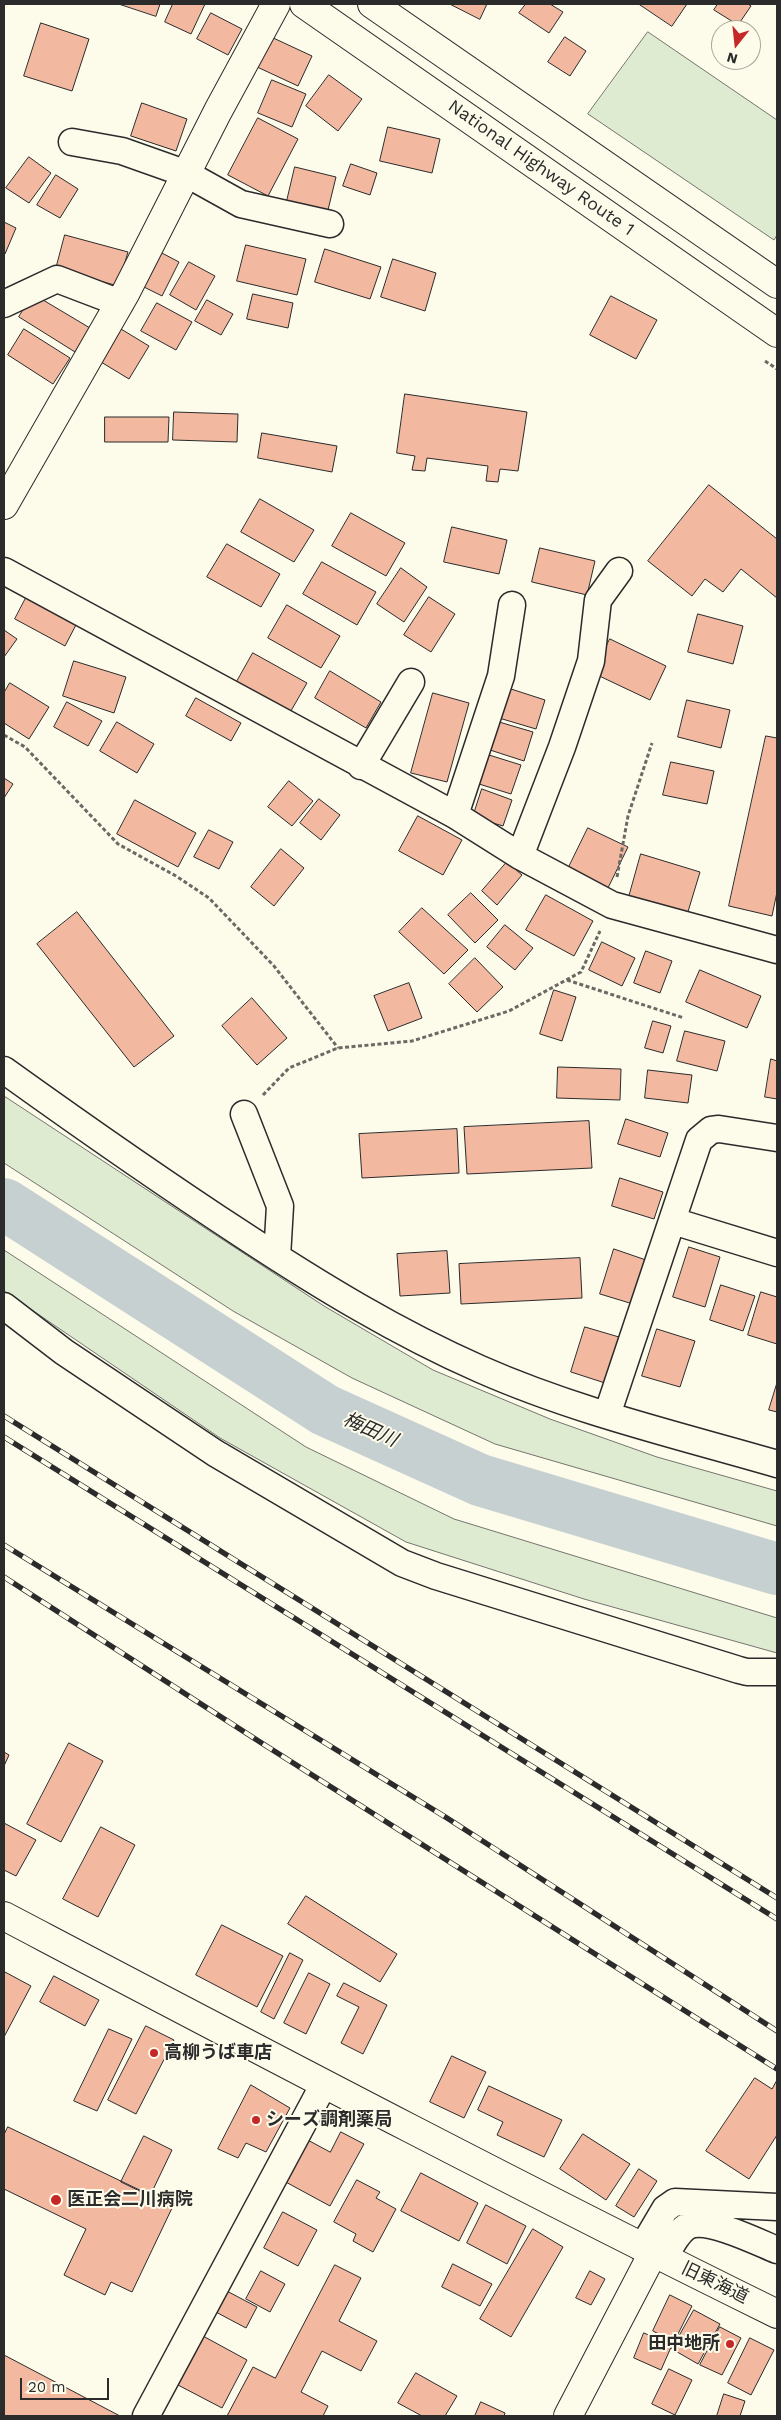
<!DOCTYPE html>
<meta charset="utf-8">
<style>
body{margin:0}
#map{position:relative;width:781px;height:2420px;overflow:hidden;background:#fdfbea;font-family:"Work Sans",sans-serif}
canvas{display:block}
.frame{position:absolute;inset:0;border:5px solid #2b2b2b;pointer-events:none}
.north{position:absolute;left:711px;top:20px;width:50px;height:50px;box-sizing:border-box;background:#fdfbea;border:1px solid #a9a89e;border-radius:50%;rotate:196deg;font-size:14px;font-weight:700;line-height:20px;text-align:center;color:#2b2b2b}
.north::after{content:'';display:block;margin:auto;width:18px;height:22px;background:#c62828;clip-path:polygon(50% 0,100% 100%,50% 72%,0 100%)}
.scale{position:absolute;left:20px;top:2378px;width:89px;height:22px;box-sizing:border-box;border:2px solid #2b2b2b;border-top:0;padding-left:6px;font-size:15px;line-height:18px;white-space:nowrap;color:#2b2b2b;-webkit-text-stroke:4px #fdfbea;paint-order:stroke}
</style>
<div id="map">
<canvas width="781" height="2420"></canvas>
<div class="frame"></div>
<div class="north">N</div>
<div class="scale">20 m</div>
</div>
<script>
const g = document.querySelector('canvas').getContext('2d');
g.lineJoin = 'round';
function fill(path, color) { g.fillStyle = color; g.fill(path, 'evenodd'); }
function stroke(path, color, width, dash) { g.strokeStyle = color; g.lineWidth = width; g.lineCap = dash ? 'butt' : 'round'; g.setLineDash(dash || []); g.stroke(path); }
function write(font, color, halo, rows, align = 'center') {
  g.font = font + ' "Work Sans","Noto Sans JP",sans-serif'; g.lineWidth = 4; g.setLineDash([]); g.textBaseline = 'middle'; g.strokeStyle = halo; g.fillStyle = color; for (const [text, x, y, turn = 0] of rows) {
    g.save(); g.translate(x, y); g.rotate((+turn || 0) * Math.PI / 180); g.textAlign = isNaN(turn) ? turn : align; if (halo) g.strokeText(text, 0, 0); g.fillText(text, 0, 0); g.restore();
  }
}
const green = new Path2D(`
 M648 32 777 120V235L774 240 588 114Z
 M4 1096 324 1306 433 1370 550 1419 657 1457 777 1491V1526L495 1444 352 1378 233 1311 4 1163Z
 M4 1250 306 1447 454 1519 777 1618V1653L584 1599 406 1542 220 1438 4 1291Z`);
fill(green, '#deebd1');
stroke(green, '#74746e', 1);
stroke(new Path2D(`
 M4 1204 325 1410 480 1480 777 1569`), '#c7d0d0', 52);
const building = new Path2D(`
 M119 4H160L156 16Z
 M173 4H205L191 34 165 22Z
 M450 4H487L480 19Z
 M526 4H550L563 12 549 33 519 13Z
 M639 4H687L672 26Z
 M718 4H748L751 6 738 25 714 10Z
 M211 13 242 29 228 55 197 39Z
 M41 23 89 39 72 91 24 76Z
 M269 36 312 56 298 86 255 66Z
 M565 37 586 51 570 76 548 62Z
 M329 75 362 99 338 131 306 106Z
 M272 80 306 94 292 127 258 113Z
 M142 103 187 119 176 151 131 136Z
 M258 118 298 139 268 196 228 175Z
 M388 127 440 139 432 173 380 161Z
 M29 157 51 173 29 203 6 188Z
 M351 164 377 173 370 195 343 186Z
 M295 167 336 177 328 210 287 201Z
 M56 175 78 189 60 218 37 205Z
 M4 222 16 228 5 254 4 253Z
 M65 235 128 252 118 286 56 269Z
 M246 245 306 259 297 295 237 281Z
 M325 249 381 267 370 299 315 282Z
 M160 252 179 262 162 296 142 286Z
 M393 259 436 273 425 311 381 297Z
 M189 262 215 276 196 310 170 295Z
 M33 294 90 328 75 352 19 317Z
 M253 294 293 303 288 328 247 319Z
 M611 296 657 320 636 359 590 335Z
 M207 300 233 314 221 335 195 321Z
 M157 303 192 322 176 350 141 331Z
 M24 329 70 358 53 384 8 355Z
 M121 329 149 346 129 379 101 362Z
 M405 394 527 412 518 471 500 469 498 482 486 481 488 466 427 458 425 471 412 470 415 456 397 453Z
 M174 412 238 414 237 442 173 440Z
 M105 417H169L168 442H105Z
 M262 433 337 446 332 472 258 458Z
 M709 485 777 539V598L741 569 723 592 705 579 692 596 648 561Z
 M260 499 314 530 294 562 241 532Z
 M351 513 405 543 386 576 332 546Z
 M452 527 507 540 499 574 444 562Z
 M227 544 280 574 261 607 207 577Z
 M540 548 595 561 587 595 532 582Z
 M322 562 376 592 357 625 303 594Z
 M401 568 427 587 404 622 377 604Z
 M27 596 77 623 65 646 15 619Z
 M429 597 455 614 431 652 404 635Z
 M287 605 340 636 321 668 268 638Z
 M698 614 743 626 733 664 688 652Z
 M4 630 17 639 4 657Z
 M610 639 666 666 650 700 593 673Z
 M253 653 307 683 288 716 235 685Z
 M74 661 126 677 114 713 63 696Z
 M330 671 381 702 366 728 315 698Z
 M10 683 49 707 29 739 4 723V693Z
 M508 688 545 700 536 729 499 718Z
 M433 693 469 703 447 782 411 773Z
 M196 698 241 723 231 741 186 716Z
 M687 700 730 710 721 748 678 737Z
 M67 702 102 721 88 746 54 727Z
 M117 722 154 744 137 773 100 751Z
 M499 722 533 732 524 761 490 750Z
 M766 736 777 738V892L772 916 729 906Z
 M489 755 521 765 511 794 479 784Z
 M671 762 714 771 707 804 663 795Z
 M4 778 13 784 4 798Z
 M289 781 313 801 292 826 268 807Z
 M482 789 512 800 503 826 473 817Z
 M319 799 340 815 321 840 300 823Z
 M135 800 196 833 178 867 117 834Z
 M418 816 462 840 443 875 399 851Z
 M588 828 628 847 606 892 566 873Z
 M209 830 233 842 219 869 194 857Z
 M281 849 304 868 274 906 251 887Z
 M641 854 700 872 687 915 629 897Z
 M507 862 522 875 497 905 482 891Z
 M471 893 498 920 475 943 448 915Z
 M546 895 593 921 574 956 526 930Z
 M422 908 468 950 444 974 399 932Z
 M77 912 174 1036 134 1067 37 944Z
 M505 925 533 948 515 970 487 947Z
 M602 942 635 958 622 986 589 970Z
 M646 951 672 961 660 993 634 983Z
 M475 958 503 987 477 1012 449 984Z
 M700 970 761 996 747 1028 686 1002Z
 M409 983 422 1018 388 1031 374 996Z
 M554 990 576 997 562 1041 540 1034Z
 M252 998 287 1038 257 1065 222 1026Z
 M653 1021 671 1026 663 1053 645 1048Z
 M685 1031 725 1041 717 1071 677 1061Z
 M771 1059 777 1061V1099L765 1097Z
 M558 1067 621 1069 620 1100 557 1098Z
 M648 1070 692 1075 688 1103 645 1098Z
 M626 1119 668 1133 660 1157 618 1144Z
 M589 1121 592 1168 467 1174 464 1127Z
 M457 1129 459 1173 362 1178 359 1134Z
 M620 1178 663 1192 654 1219 612 1206Z
 M689 1247 720 1257 705 1307 673 1297Z
 M614 1249 646 1260 633 1304 600 1294Z
 M447 1251 450 1293 400 1296 397 1254Z
 M580 1258 582 1298 461 1304 459 1264Z
 M721 1285 755 1296 743 1331 710 1320Z
 M761 1292 777 1297V1344L748 1335Z
 M585 1327 619 1337 605 1383 571 1372Z
 M657 1329 695 1341 680 1387 642 1376Z
 M777 1383V1412L769 1410Z
 M69 1743 103 1761 61 1842 27 1824Z
 M4 1752 9 1755 4 1766Z
 M4 1823 36 1840 16 1876 4 1870Z
 M101 1827 135 1845 98 1917 63 1899Z
 M306 1896 397 1954 380 1982 288 1924Z
 M222 1925 283 1956 257 2007 196 1975Z
 M290 1953 303 1960 274 2019 261 2012Z
 M5 1972 31 1986 4 2037V1975Z
 M309 1973 330 1984 306 2034 284 2023Z
 M54 1976 99 2000 85 2026 40 2002Z
 M344 1983 387 2005 363 2054 341 2043 359 2007 337 1996Z
 M146 2026 174 2040 136 2114 108 2100Z
 M109 2029 132 2039 97 2111 74 2101Z
 M452 2056 486 2072 464 2118 430 2102Z
 M755 2078 772 2089 777 2080V2135L749 2179 706 2151Z
 M251 2085 290 2108 266 2152 246 2143 238 2158 218 2149Z
 M489 2086 562 2120 544 2157 497 2135 503 2122 478 2110Z
 M8 2127 173 2206 132 2292 111 2282 105 2295 64 2275 86 2229 4 2189V2135Z
 M341 2132 364 2144 330 2206 282 2180 304 2138 330 2152Z
 M583 2134 630 2164 606 2200 560 2169Z
 M144 2136 172 2150 150 2196 121 2182Z
 M639 2169 657 2181 634 2217 616 2206Z
 M421 2173 478 2203 459 2241 401 2211Z
 M357 2180 380 2192 376 2198 396 2209 373 2252 353 2241 356 2234 334 2222Z
 M486 2205 526 2226 507 2264 467 2243Z
 M283 2212 317 2230 298 2266 264 2248Z
 M533 2229 563 2247 511 2337 480 2319Z
 M453 2264 492 2284 480 2306 442 2287Z
 M335 2265 361 2278 339 2321 377 2341 361 2371 322 2351 301 2392 328 2406 323 2416H227L253 2367 275 2378Z
 M261 2271 285 2284 270 2312 246 2299Z
 M590 2271 605 2279 591 2305 576 2298Z
 M225 2290 257 2307 246 2328 214 2311Z
 M670 2295 692 2306 674 2342 653 2331Z
 M694 2310 720 2324 698 2364 672 2349Z
 M720 2327 741 2338 722 2375 700 2365Z
 M644 2333 672 2345 661 2370 634 2358Z
 M203 2336 247 2360 222 2408 178 2385Z
 M750 2338 774 2350 751 2395 728 2383Z
 M4 2355 120 2416H4Z
 M669 2369 692 2380 675 2415 652 2404Z
 M416 2373 457 2396 445 2416H422L398 2403Z
 M724 2394 745 2401 740 2416H717Z
 M481 2402 505 2413 504 2416H475Z`);
fill(building, '#f2b8a0');
stroke(building, '#2b2b2b', 1);
const street = new Path2D(`
 M72 142 122 151 187 174 241 204 330 224
 M4 304 57 279 120 303
 M4 571 455 815 520 856 612 905 777 950
 M361 766 411 682
 M455 815 501 676 512 605
 M520 856 562 747 591 661 598 600 619 571
 M4 1070C82 1126 162 1182 243 1235 319 1285 396 1332 480 1369 575 1411 677 1435 777 1464
 M244 1114 280 1206 277 1257
 M673 1221 777 1253
 M4 1306 64 1352 215 1453 402 1563 436 1576 739 1670 747 1672H777
 M607 1415 699 1140 711 1130 719 1129 777 1138
 M642 2248 665 2209 675 2202 777 2207
 M664 2258C670 2248 676 2234 686 2227 705 2215 757 2242 777 2250
 M146 2416 324 2084`);
const secondary = new Path2D(`
 M4 505 126 292 218 111 276 4
 M4 1916C261 2051 517 2186 777 2314
 M568 2416 653 2253`);
const highway = new Path2D(`
 M304 4 777 333
 M372 4 777 284`);
stroke(street, '#2b2b2b', 29);
stroke(secondary, '#2b2b2b', 30);
stroke(highway, '#2b2b2b', 30);
stroke(new Path2D(`
 M765 361 777 369
 M4 735 25 747 118 844 176 876 209 898 274 966 338 1048
 M617 877 628 816 652 743
 M567 980 684 1018
 M263 1095 289 1068 338 1048 412 1041 509 1011 581 972 600 931`), '#6a6964', 3, [4, 2.5]);
stroke(street, '#fdfbea', 26);
stroke(secondary, '#fdfbea', 28);
stroke(highway, '#fdfbea', 28);
const rail = new Path2D(`
 M4 1416 777 1898
 M4 1437 777 1919
 M4 1545 447 1818 777 2031
 M4 1577 260 1742 777 2069`);
stroke(rail, '#2b2b2b', 5.5);
stroke(rail, '#fdfbea', 4, [11]);
for (const [x, y, r, color] of [
 [154,2053,5,"#c62828"],
 [256,2120,5,"#c62828"],
 [56,2200,6,"#c62828"],
 [730,2344,5,"#c62828"]
]) { const dot = new Path2D(); dot.arc(x, y, r, 0, 2 * Math.PI); g.fillStyle = color; g.fill(dot); stroke(dot, '#fdfbea', 2); }
write('18px', '#2b2b2b', '#fdfbea', [
 ["National Highway Route 1",541,168,35],
 ["旧東海道",715,2283,26]
]);
write('bold 18px', '#2b2b2b', '#fdfbea', [
 ["高柳うば車店",164,2053],
 ["シーズ調剤薬局",266,2120],
 ["医正会二川病院",67,2200],
 ["田中地所",720,2344,"right"]
], 'left');
write('italic 19px', '#2b2b2b', '#fdfbea', [
 ["梅田川",370,1430,24]
]);
</script>
